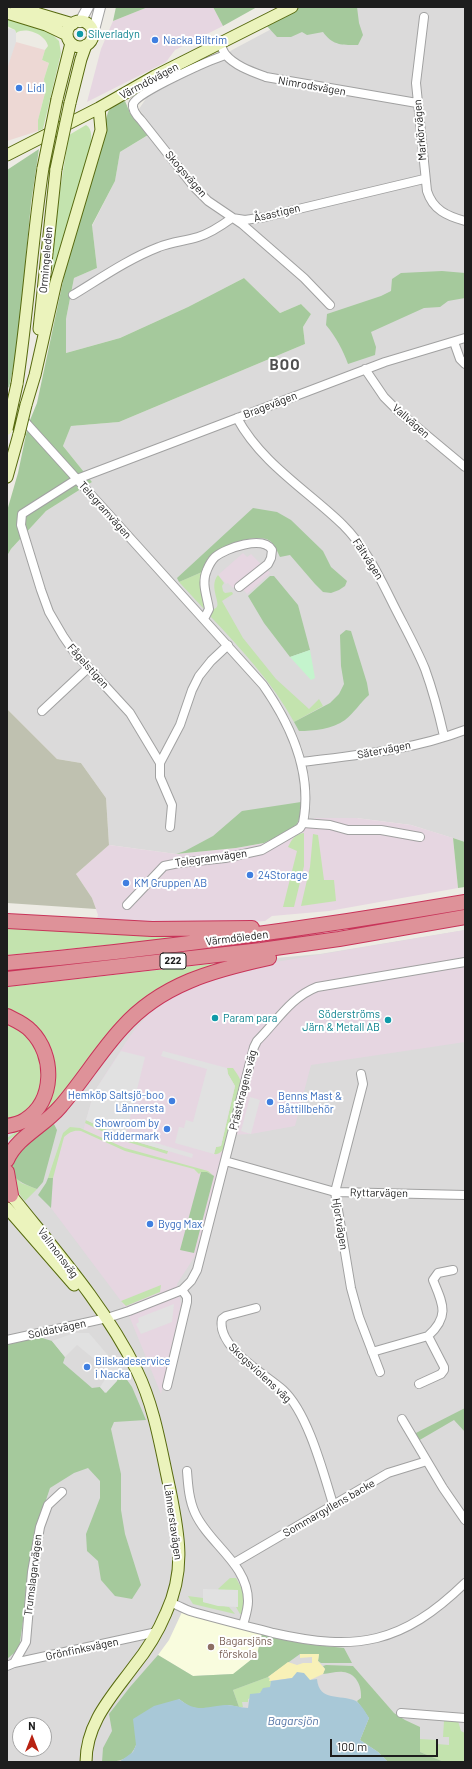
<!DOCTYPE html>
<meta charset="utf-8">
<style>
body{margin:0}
#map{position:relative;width:472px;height:1769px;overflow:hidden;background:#edebe4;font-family:Barlow,sans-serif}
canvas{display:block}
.frame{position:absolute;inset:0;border:8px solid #1d1d1d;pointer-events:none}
.north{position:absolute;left:12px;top:1717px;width:40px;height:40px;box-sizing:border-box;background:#fff;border:1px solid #a5a5a5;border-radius:50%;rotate:0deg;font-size:11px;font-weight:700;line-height:16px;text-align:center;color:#1d1d1d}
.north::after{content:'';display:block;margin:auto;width:14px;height:18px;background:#b82212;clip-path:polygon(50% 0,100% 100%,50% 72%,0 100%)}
.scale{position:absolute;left:330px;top:1739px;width:108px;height:18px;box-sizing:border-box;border:2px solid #1d1d1d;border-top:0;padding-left:5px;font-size:12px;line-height:14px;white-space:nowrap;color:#1d1d1d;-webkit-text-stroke:3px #fff;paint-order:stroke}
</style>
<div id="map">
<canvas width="472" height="1769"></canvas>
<div class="frame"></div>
<div class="north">N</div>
<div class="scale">100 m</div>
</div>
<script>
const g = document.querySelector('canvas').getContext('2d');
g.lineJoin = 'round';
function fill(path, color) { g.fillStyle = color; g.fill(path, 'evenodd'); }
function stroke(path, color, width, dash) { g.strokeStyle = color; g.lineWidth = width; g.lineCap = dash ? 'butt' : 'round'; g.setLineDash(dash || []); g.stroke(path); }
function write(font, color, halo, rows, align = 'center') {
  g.font = font + ' Barlow,sans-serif'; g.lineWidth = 4; g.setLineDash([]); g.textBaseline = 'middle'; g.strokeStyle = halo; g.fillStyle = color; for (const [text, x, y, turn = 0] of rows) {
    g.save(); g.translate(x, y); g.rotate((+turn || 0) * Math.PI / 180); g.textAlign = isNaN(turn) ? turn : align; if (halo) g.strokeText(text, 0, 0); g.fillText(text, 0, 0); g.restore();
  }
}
fill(new Path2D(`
 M306 7H465V842L411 825 356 818H315L303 826 176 854 109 845 106 798 81 763 57 759 7 709V556L11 549 46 511 92 482 63 446 71 426 119 422 305 344 303 327 311 314 301 304 280 313 244 278 188 307 120 338 66 353V319L74 278 97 268 92 226 115 181 120 152 155 131 139 109 149 94 219 60 232 50 279 25Z
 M465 930V1762H7V987L220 963 320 954ZM20 1725H44V1749H20Z`), '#dbdada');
fill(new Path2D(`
 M7 28 16 33V42L45 50 42 60 49 63 44 79 45 93 38 120V131L7 141Z`), '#edd8d4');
fill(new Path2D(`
 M148 7H213L223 26 175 50 166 62 87 102 101 49 113 21Z
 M243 553 247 557 251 554 260 563 263 564 270 573 247 594 238 584 233 588 228 583 226 584 218 575Z
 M315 818H356L411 825 453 838 458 888 329 911 272 916 265 921 238 923 96 922 98 915 92 898 76 874 109 845 176 854 236 848 264 843 295 828 303 826Z
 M465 930V1042L311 1065 295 1126 251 1134 229 1135 195 1256 177 1284 181 1304 161 1394 130 1318 121 1301 51 1208 53 1178 64 1137 69 1132 75 1130 83 1131 94 1092 126 1042 135 1029 154 1008 174 994 213 977 246 967Z`), '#e6d6e1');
fill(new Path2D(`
 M182 1612 262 1634 257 1655 234 1674 193 1676 158 1655 169 1640Z`), '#f9fcde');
fill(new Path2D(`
 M7 709 57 759 81 763 106 798 109 845 76 874 92 898 96 909 7 903Z`), '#bfc1b0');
fill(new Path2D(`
 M7 18 51 33 59 41 61 53 43 129 38 131V120L45 93 44 79 49 63 42 60 45 50 48 46C46 35 26 26 16 33L15 30 7 26Z
 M86 125C93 129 91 139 91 147L51 286 57 208 69 135Z
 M202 572 201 590 204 609 179 582Z
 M218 575 224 583 222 586 223 591 225 593 232 592 233 594 222 601 243 638 276 679 309 709 319 699 323 706 294 722C272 682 242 650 211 617V611C212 609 215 609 216 608 222 604 208 587 218 575Z
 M304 833V866L294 907H283L297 851 288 847C292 839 295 834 304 833Z
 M313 834 318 835 324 880H334L336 901 301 906 310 867Z
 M7 926 143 936H180L168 939 7 955Z
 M220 963 198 971 174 982 49 1109 35 1122 7 1141V1138L34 1120 53 1092 55 1065 53 1052 42 1033 34 1026 7 1011V987Z
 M7 1023 21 1029 30 1038 44 1067 40 1095 27 1113 7 1122Z
 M227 1068H233C237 1074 241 1078 241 1085L225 1147C222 1151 219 1155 214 1154L216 1147 221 1146 235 1086 228 1074Z
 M86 1120 127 1139 168 1151 167 1154 118 1139 85 1123Z
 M70 1127 80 1128 125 1148 208 1171 214 1176 207 1172H201L199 1174 194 1169 125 1151 81 1131C73 1130 70 1132 64 1137L53 1178H48L63 1133Z
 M10 1170 21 1183 37 1189 25 1201 13 1186Z
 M161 1285 160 1292 126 1306 121 1301Z
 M230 1578H236L243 1591 244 1613 240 1614 236 1607H237L218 1589Z
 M188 1596 203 1598V1602L229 1607 235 1614 193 1604Z
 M268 1677 271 1681 270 1687 248 1699V1702H242L243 1707H239L233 1690Z
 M444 1721H458L461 1731 465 1733V1762H444L420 1752V1739L437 1740V1744L449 1745V1737H443Z`), '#c3e3ae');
fill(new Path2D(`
 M116 7H148L113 21Z
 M213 7H257L223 26Z
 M300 7H357L359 23 363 35 358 45C343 45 333 46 323 32L307 35 302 32 291 37H277L266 25Z
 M125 101 130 113 148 135 120 152 115 181 92 225 97 268 74 278 66 319V353L120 338 188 307 244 278 280 313 301 304 311 314 303 327 305 344 119 422 71 426 63 446 92 482 46 511 11 549 7 556V511L18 473 28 425 37 403 69 253 108 112 112 106Z
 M39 149 31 203 17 350 9 388 7 385V170Z
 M442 271 465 273V298L448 301 440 307 424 308 371 332 376 347 375 355 348 364C343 350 336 337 326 325L327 314 381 296 391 291 392 279 401 273Z
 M253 508 277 512 291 520 323 551 331 567 347 581 345 586 339 590 331 593 323 592 315 584 290 555 280 557C277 551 275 545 270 541 257 532 221 546 211 555 206 560 204 565 202 572L179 582 177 578Z
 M270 576H274L298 605 310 650 290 657 264 623 248 596Z
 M346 630 351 631 367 683 369 695C360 703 354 713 345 720 333 729 313 731 299 731L294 722 330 703 339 694 344 684 341 666 340 635Z
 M301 802 300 817 295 828 264 843 236 848 176 854 185 851 213 836 242 811Z
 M453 838 465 842V887L458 888Z
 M52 1120 57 1130 43 1182 37 1189C19 1182 8 1178 11 1157Z
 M201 1172H207L214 1176 194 1253 180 1250Z
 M48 1178H53L51 1208 38 1195 46 1183Z
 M39 1337 52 1341 65 1357 63 1363 92 1388 100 1387 105 1393 119 1372 118 1367 132 1387 146 1420 114 1422 111 1429 121 1474V1510L125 1534 141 1585 132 1599 115 1596 101 1580 98 1561 87 1551 86 1534 100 1498V1481L88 1468 74 1473 50 1488 36 1530 19 1649 7 1659V1343Z
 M465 1408V1432L454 1420 418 1441 414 1434Z
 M262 1634 306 1644 344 1648 352 1663H321L318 1661 319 1654H300L268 1677 233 1690 239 1707 229 1705 202 1709 190 1707 179 1699 136 1745C130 1761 117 1762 102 1762L103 1748 112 1731 109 1714 130 1687 158 1655 193 1676 233 1674 257 1655Z
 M326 1665 353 1666 394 1713 405 1720 420 1727V1752L444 1762H388L378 1752 360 1740 369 1718 357 1701 361 1698C362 1686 356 1673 343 1672 337 1671 329 1674 323 1674L325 1669 323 1666Z`), '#a5c99c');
fill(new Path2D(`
 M300 1654H319L318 1661 325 1669 323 1674 310 1680 292 1678 269 1681 270 1678 268 1677 288 1662 297 1665 303 1663H312V1657L300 1658Z`), '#f8f1b7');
fill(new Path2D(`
 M310 650 315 678 311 680 290 657Z`), '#c4f4cd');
fill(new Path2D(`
 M7 28 15 30 16 33V42L7 69Z
 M121 1051 145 1057 126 1134 193 1154 192 1158 127 1139 86 1120 94 1092Z
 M163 1051 227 1068 228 1074 235 1086 221 1146 216 1147 214 1154 175 1143 179 1127 184 1128 186 1120 193 1122 207 1069 161 1056Z
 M250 1097 260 1100 251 1134 241 1131Z
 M174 1304 172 1322 141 1334 136 1324 139 1322 138 1318Z
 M74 1333H89L118 1367 119 1372 117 1381 106 1393 100 1387 110 1372 77 1345 65 1357 52 1341Z
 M203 1589 238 1590V1607L218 1606 203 1602Z`), '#e1e1e1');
fill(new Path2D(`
 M297 1672 304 1673 310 1680 317 1679C319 1702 340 1694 356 1701 361 1704 366 1713 369 1718L360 1740 378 1752 388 1762H119L133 1752 136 1745 133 1719 154 1706 179 1699C199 1714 204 1706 227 1705 234 1705 241 1708 248 1708L250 1694 260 1693 263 1688 270 1687 271 1681 292 1678Z`), '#a8c8d7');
const minor = new Path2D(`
 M424 17 416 83 427 191C433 210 447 216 465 221
 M220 44C222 47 223 52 226 55 235 66 253 72 266 77L417 103
 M226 55C212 59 137 92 133 104 132 110 137 116 141 120L194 187 208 201 242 224 304 278 330 305
 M73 295C101 278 128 259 159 247 171 242 185 241 198 237 211 233 221 226 232 218L245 220 265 217 424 179
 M454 342 460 359 465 364
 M365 369 384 397 399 412 465 467
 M7 399 28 425 263 685C291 725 313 773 303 823
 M237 418C262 464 307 490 343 525 366 548 379 576 393 604 404 626 416 647 425 669 433 691 439 714 444 736
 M204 619 209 609C207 596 201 583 207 570 209 565 212 560 215 557 226 548 263 535 272 550L271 558 268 564 239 587
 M42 711 88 668
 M302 762C357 755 413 750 465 730
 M160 763 180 725 192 690 199 676 211 661 228 645
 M170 827 172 805 160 777V763L130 713 74 652 63 636 49 612 41 590 21 525 22 514 77 479 385 362 465 338
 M127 905 164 866 179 863 225 858 262 850 300 828 303 823 330 825 348 830H381L420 837
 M361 1074 363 1084 335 1192 351 1288 359 1317 380 1372
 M225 1161 335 1192 465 1195
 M256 1308 226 1316 222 1319C216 1347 265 1374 283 1390 308 1413 323 1472 333 1504
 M7 1340 107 1318 129 1311 182 1290 191 1281 197 1270 254 1047 257 1041C277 1021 291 997 317 987L465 962
 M372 1352 428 1336C450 1316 443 1304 433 1280L438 1273 453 1270
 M419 1384 441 1374 444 1370V1367L428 1336
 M167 1386 187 1302V1297L182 1290
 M402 1419 443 1488 465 1520
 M187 1471C188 1485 189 1500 195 1513 209 1544 248 1564 248 1601 248 1610 245 1617 243 1625
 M234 1563 388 1473 427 1461
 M171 1603C178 1605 184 1609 190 1611 218 1619 246 1626 273 1633 357 1652 402 1644 465 1583
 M14 1663 26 1642 32 1572 40 1527 48 1505 62 1492
 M7 1666 14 1663 157 1632
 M401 1713 465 1718`);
const tertiary = new Path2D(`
 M80 22 88 7
 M93 34 100 7`);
const secondary = new Path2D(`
 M16 7 73 24
 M7 13 46 25 67 35
 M67 34a13 13 0 1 1 26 0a13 13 0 1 1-26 0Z
 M57 99 71 43
 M70 103 81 59 86 45
 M7 155 99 108 155 76 292 7
 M39 329 56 169
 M17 384C28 312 32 240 43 168
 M26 405 35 375 56 282 101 130 99 108
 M7 477 19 434
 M7 1190C53 1248 104 1304 137 1371 155 1408 161 1450 170 1490 179 1534 186 1571 166 1613 158 1632 147 1650 134 1666 112 1696 86 1723 86 1762
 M7 1208 74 1285`);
const motorway = new Path2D(`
 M7 921 152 929 252 928
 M7 963C161 949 313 928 465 902
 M7 979 261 950 339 939 465 917
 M7 1016C15 1020 25 1024 31 1031 55 1055 55 1101 25 1120 19 1124 13 1125 7 1126
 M7 1160C17 1137 44 1126 60 1107 82 1082 99 1053 122 1028 161 984 214 970 269 958
 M7 1172 11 1195`);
stroke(minor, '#a1a1a1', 10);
stroke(tertiary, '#a1a1a1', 12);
stroke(secondary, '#576a0f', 13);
stroke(motorway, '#c83459', 16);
stroke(minor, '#fff', 8);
stroke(tertiary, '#fff', 10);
stroke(secondary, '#ebf3bc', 11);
stroke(motorway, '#de9299', 14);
const secondaryBridge = new Path2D(`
 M43 168 57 99
 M56 169 70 103
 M7 429 17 384
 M19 434 26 405`);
stroke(secondaryBridge, '#576a0f', 13, []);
stroke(secondaryBridge, '#ebf3bc', 11);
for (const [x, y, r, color] of [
 [80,34,4,"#0f9aa8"],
 [155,40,4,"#3f7fe0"],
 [19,88,4,"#3f7fe0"],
 [250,875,4,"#3f7fe0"],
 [126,883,4,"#3f7fe0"],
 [215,1018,4,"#0f9aa8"],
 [388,1020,4,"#0f9aa8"],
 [172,1101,4,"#3f7fe0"],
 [270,1102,4,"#3f7fe0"],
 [167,1129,4,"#3f7fe0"],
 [150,1224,4,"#3f7fe0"],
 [87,1367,4,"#3f7fe0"],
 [211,1647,4,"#8d6e63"]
]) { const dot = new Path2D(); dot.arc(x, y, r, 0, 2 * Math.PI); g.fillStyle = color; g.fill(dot); stroke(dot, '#fff', 1.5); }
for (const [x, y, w] of [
 [173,961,26]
]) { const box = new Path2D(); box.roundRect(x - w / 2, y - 8, w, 16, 3); g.fillStyle = '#fff'; g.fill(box); stroke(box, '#1d1d1d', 1); }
write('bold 10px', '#1d1d1d', null, [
 ["222",173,961]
]);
write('11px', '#0d838f', '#fff', [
 ["Silverladyn",88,34],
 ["Söderströms",380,1014,"right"],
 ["Järn & Metall AB",380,1027,"right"],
 ["Param para",223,1018]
], 'left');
write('11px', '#366cbe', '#fff', [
 ["Nacka Biltrim",163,40],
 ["Lidl",27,88],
 ["24Storage",258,875],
 ["KM Gruppen AB",134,883],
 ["Hemköp Saltsjö-boo",164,1095,"right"],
 ["Lännersta",164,1108,"right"],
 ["Benns Mast &",278,1096],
 ["Båttillbehör",278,1109],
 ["Showroom by",159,1123,"right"],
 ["Riddermark",159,1136,"right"],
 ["Bygg Max",158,1224],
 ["Bilskadeservice",95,1361],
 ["i Nacka",95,1374]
], 'left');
write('11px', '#1d1d1d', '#fff', [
 ["Värmdövägen",149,81,-28],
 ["Nimrodsvägen",312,86,10],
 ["Markörvägen",420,130,-95],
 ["Skogsvägen",186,174,49],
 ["Åsastigen",277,213,-13],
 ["Ormingeleden",46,260,-85],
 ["Bragevägen",270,405,-21],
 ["Vallvägen",411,421,41],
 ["Telegramvägen",105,510,48],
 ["Fältvägen",368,559,57],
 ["Fågelstigen",88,666,48],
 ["Sätervägen",384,750,-11],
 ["Telegramvägen",211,858,-8],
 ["Värmdöleden",237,938,-7],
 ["Prästkragens väg",243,1090,-76],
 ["Ryttarvägen",379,1193,1],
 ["Hjortvägen",340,1224,81],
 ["Vallmonsväg",58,1253,53],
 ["Soldatvägen",57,1329,-12],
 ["Skogsviolens väg",260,1373,43],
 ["Sommargyllens backe",329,1508,-30],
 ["Lännerstavägen",173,1522,82],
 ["Trumslagarvägen",33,1575,-83],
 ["Grönfinksvägen",82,1649,-12]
]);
write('11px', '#785e54', '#fff', [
 ["Bagarsjöns",219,1641],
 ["förskola",219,1654]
], 'left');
write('italic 12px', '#5373a4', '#fff', [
 ["Bagarsjön",293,1721]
]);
g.letterSpacing = '1px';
write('bold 15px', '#505050', '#fff', [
 ["BOO",285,365]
]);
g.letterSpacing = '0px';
</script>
